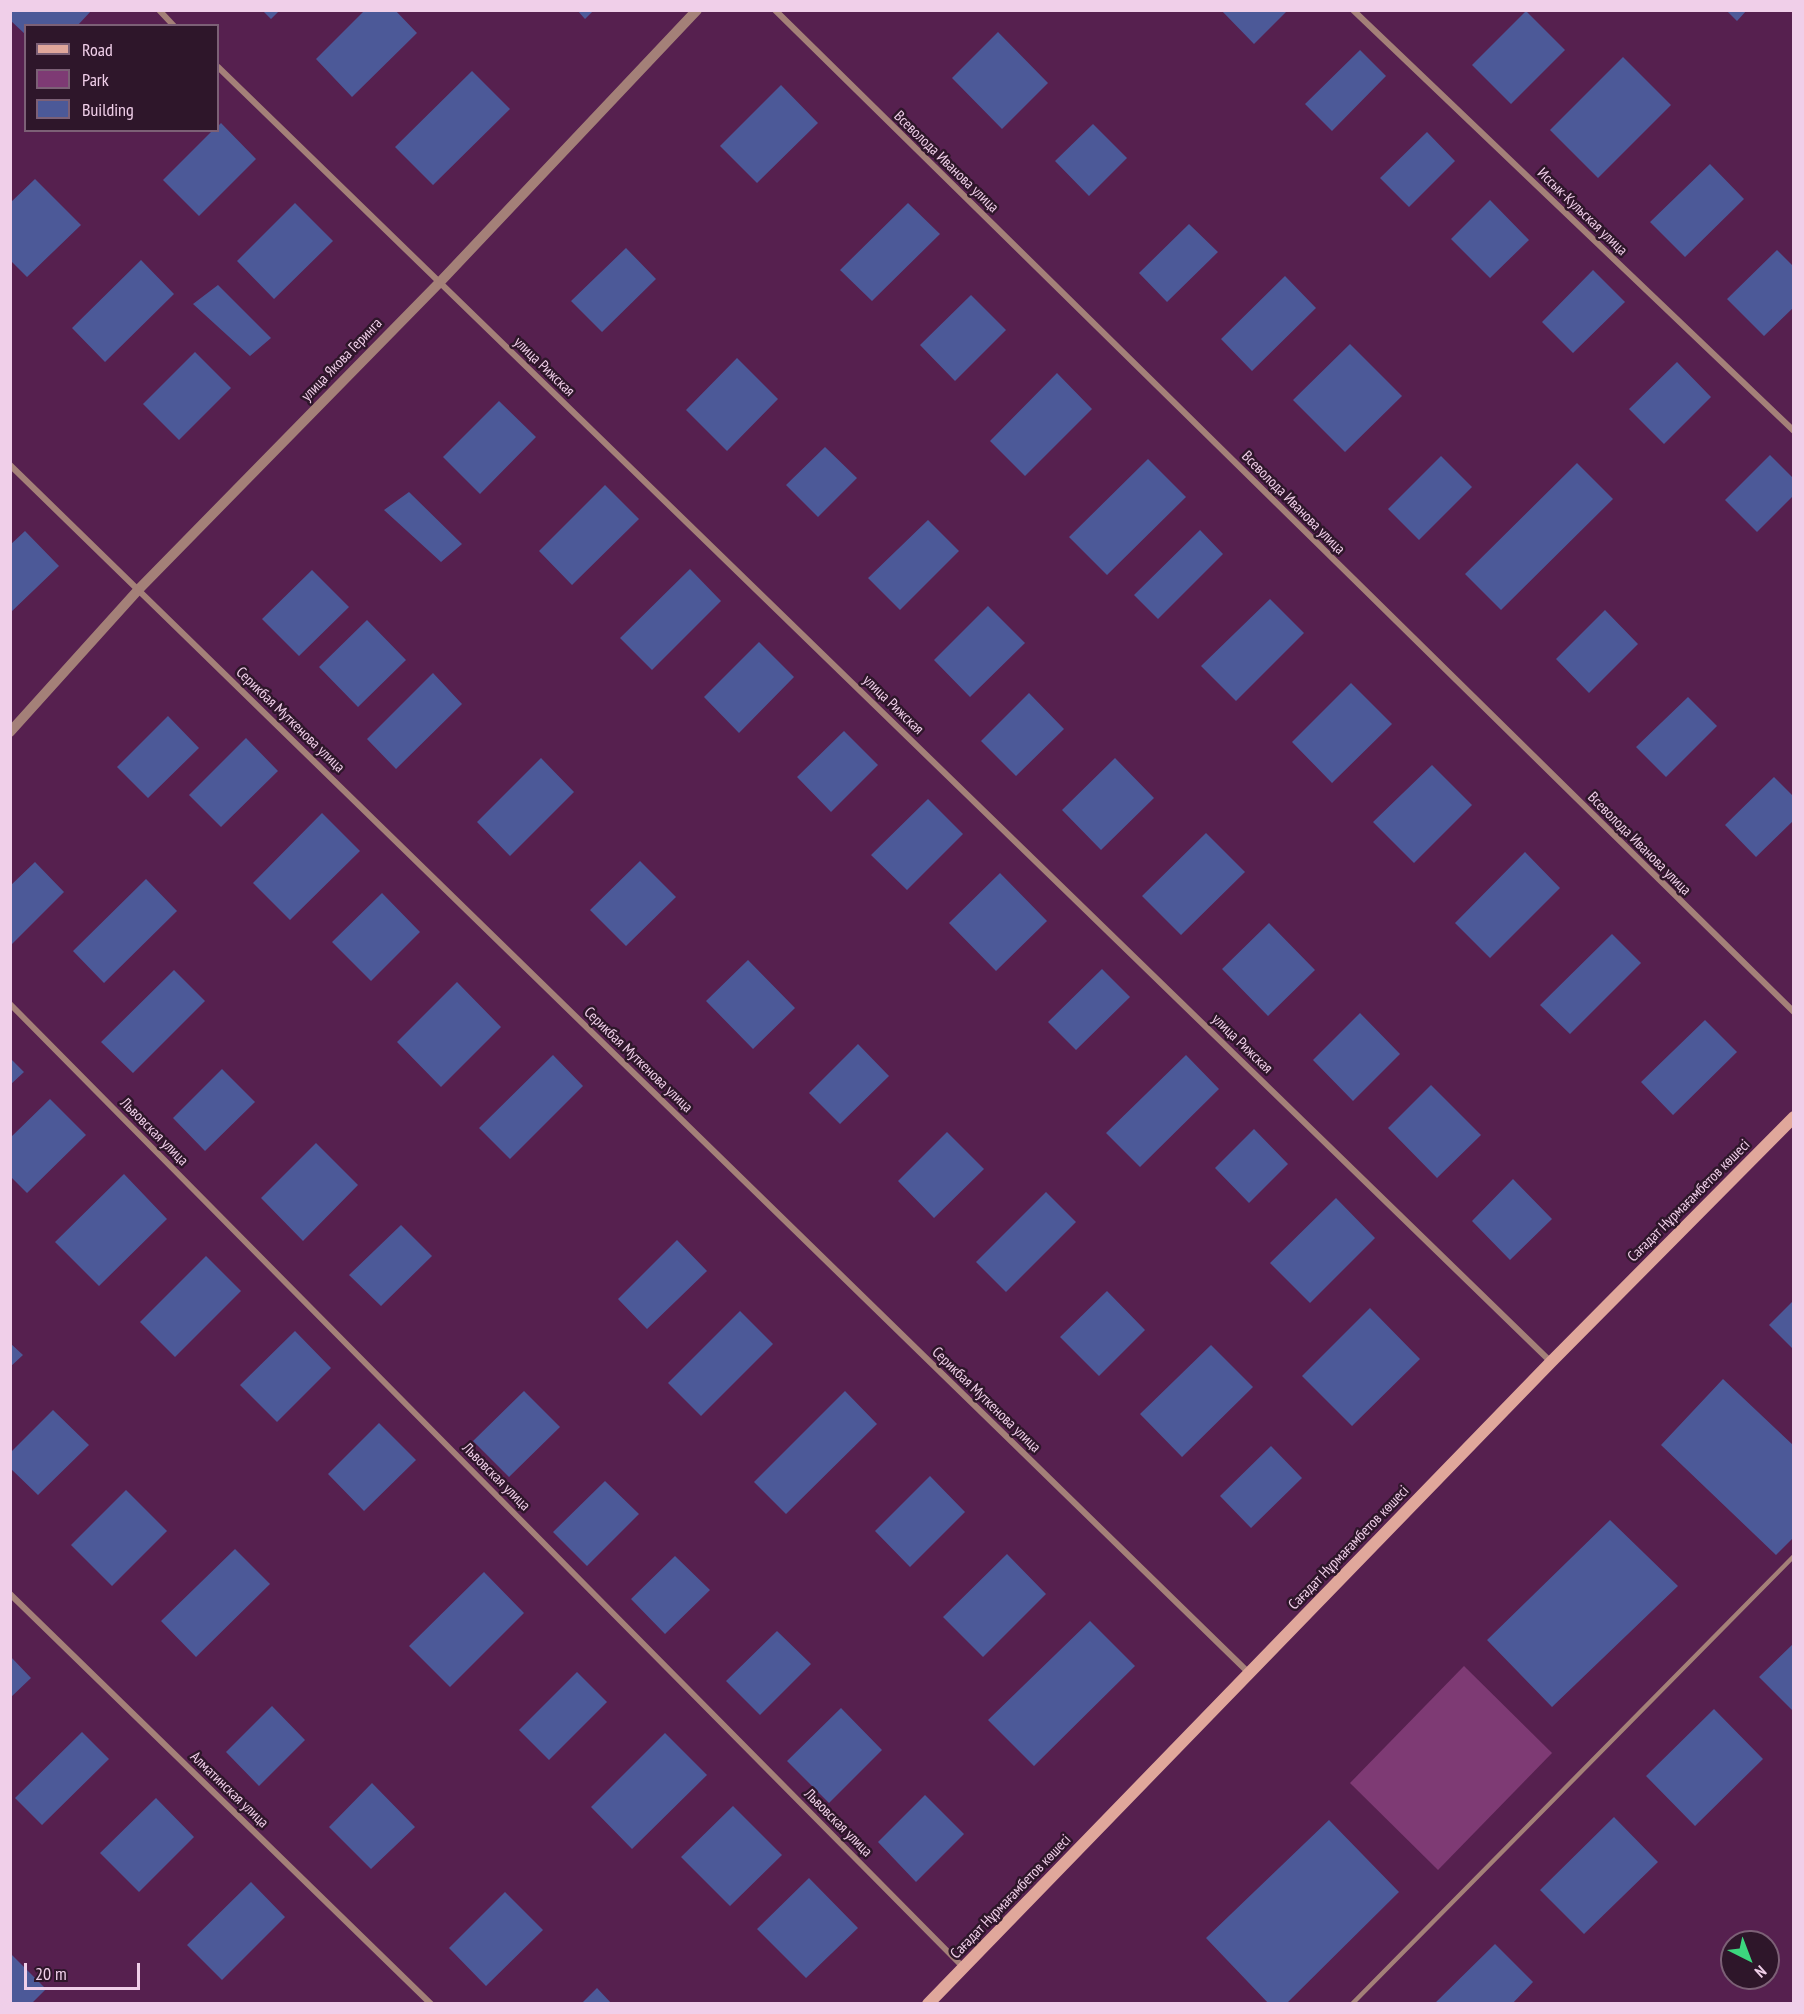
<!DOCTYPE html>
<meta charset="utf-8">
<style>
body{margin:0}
#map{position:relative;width:1804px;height:2014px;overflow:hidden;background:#56204f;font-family:"PT Sans Narrow",sans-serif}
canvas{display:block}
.frame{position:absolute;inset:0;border:12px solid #f0cfe9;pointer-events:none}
.legend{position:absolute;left:24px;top:24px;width:195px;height:108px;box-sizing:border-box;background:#2e162a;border:2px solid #7c6076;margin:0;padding:8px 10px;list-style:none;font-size:18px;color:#f0cfe9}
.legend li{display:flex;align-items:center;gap:12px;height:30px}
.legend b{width:30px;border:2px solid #7c6076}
.north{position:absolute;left:1720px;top:1930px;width:60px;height:60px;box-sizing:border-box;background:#2e162a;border:2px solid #7c6076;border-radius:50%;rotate:138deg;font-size:16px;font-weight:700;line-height:24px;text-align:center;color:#f0cfe9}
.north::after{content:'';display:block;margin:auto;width:21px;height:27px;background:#3cd77e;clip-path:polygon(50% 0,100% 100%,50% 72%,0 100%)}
.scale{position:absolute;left:24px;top:1963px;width:116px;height:27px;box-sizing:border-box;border:3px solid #f0cfe9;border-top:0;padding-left:8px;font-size:18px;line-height:21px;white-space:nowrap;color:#f0cfe9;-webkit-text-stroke:4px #2e162a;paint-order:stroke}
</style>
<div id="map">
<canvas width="1804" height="2014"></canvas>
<div class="frame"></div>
<ul class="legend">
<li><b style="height:8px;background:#e0a79b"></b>Road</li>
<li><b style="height:16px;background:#7e3a74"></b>Park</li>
<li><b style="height:16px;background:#4c5998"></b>Building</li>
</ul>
<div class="north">N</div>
<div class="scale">20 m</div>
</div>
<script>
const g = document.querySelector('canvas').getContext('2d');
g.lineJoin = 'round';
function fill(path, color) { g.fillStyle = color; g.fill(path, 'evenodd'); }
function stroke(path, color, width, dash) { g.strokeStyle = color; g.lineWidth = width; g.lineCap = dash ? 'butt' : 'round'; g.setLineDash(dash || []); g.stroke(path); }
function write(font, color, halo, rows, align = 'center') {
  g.font = font + ' "PT Sans Narrow",sans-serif'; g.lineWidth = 5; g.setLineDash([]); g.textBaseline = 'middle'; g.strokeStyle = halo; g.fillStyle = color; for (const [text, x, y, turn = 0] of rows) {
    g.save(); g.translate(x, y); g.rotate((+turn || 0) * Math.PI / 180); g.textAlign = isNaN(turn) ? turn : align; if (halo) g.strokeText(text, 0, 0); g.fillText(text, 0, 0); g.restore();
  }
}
fill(new Path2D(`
 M1464 1666 1552 1753 1438 1870 1350 1783Z`), '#7e3a74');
fill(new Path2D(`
 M10 10H92L77 26H26V35L10 20Z
 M262 10H280L271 19Z
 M365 10H395L417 33 352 97 316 59Z
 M577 10H594L585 19Z
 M1221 10H1288L1254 44Z
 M1726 10H1747L1737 21Z
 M1526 11 1565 50 1511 104 1472 65Z
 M998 32 1048 83 1002 129 952 78Z
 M1360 50 1386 76 1332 131 1305 104Z
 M1623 57 1671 105 1598 178 1550 130Z
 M472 71 510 109 433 185 395 147Z
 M781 85 818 123 757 183 720 146Z
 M221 123 256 159 199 216 163 180 213 130H218V126Z
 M1093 124 1127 158 1089 196 1055 161Z
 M1427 132 1455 161 1409 207 1380 178Z
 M1710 164 1744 199 1685 257 1650 222Z
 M35 179 81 225 27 277 10 260V203Z
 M1490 200 1529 240 1490 278 1451 239Z
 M295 203 333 241 274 299 237 261Z
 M908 203 940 234 872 301 840 270Z
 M1189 224 1218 252 1167 302 1139 273Z
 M626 248 656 279 602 332 571 301Z
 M1777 250 1794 267V307L1764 336 1727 299Z
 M141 260 174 294 105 362 72 328Z
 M1593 270 1625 302 1573 353 1542 322Z
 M1285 276 1316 308 1252 371 1221 339Z
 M218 285 271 338 250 356 193 304Z
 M971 295 1006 330 955 381 920 345Z
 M1350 344 1402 396 1345 452 1293 400Z
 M195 352 231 388 179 440 143 404Z
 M737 358 778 399 727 451 686 410Z
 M1677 362 1711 397 1664 444 1629 409Z
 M1057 373 1092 409 1025 476 990 441Z
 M499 401 536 437 480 494 443 457Z
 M825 447 857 478 818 517 786 485Z
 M1770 455 1794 479V495L1757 532 1725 500Z
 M1441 456 1472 487 1419 540 1388 509Z
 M1148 459 1186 497 1107 575 1069 537Z
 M1577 463 1613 499 1501 610 1465 574Z
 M605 485 639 519 572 585 539 551Z
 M409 492 462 544 441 562 384 510Z
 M928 520 959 551 900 610 868 578Z
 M1200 530 1223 554 1158 619 1134 595Z
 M25 531 59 566 10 613V545Z
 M690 569 721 601 652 670 620 638Z
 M312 570 349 607 299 656 262 619Z
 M1270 599 1304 633 1236 701 1201 666Z
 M988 606 1025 643 970 697 934 660Z
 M1605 610 1638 644 1589 693 1556 659Z
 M367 620 406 660 358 707 319 667Z
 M759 642 794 677 739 733 704 697Z
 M433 673 462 704 396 769 367 739Z
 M1351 683 1392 724 1332 783 1292 742Z
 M1029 693 1064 729 1016 776 981 741Z
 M1688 697 1717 726 1666 777 1636 747Z
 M168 716 199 748 148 798 117 767Z
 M844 731 878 765 831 812 797 777Z
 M246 738 278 771 221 827 189 795Z
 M541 758 574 792 510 856 477 822Z
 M1115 758 1154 798 1101 850 1062 810Z
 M1432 765 1472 805 1414 863 1373 822Z
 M1774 777 1794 797V820L1756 857 1725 825Z
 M928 799 963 834 907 890 871 855Z
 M322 813 360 851 290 920 253 883Z
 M1206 833 1245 872 1181 935 1142 896Z
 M1525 852 1560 888 1490 958 1455 923Z
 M640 861 676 897 626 946 590 910Z
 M35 862 64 892 10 946V886Z
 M1000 873 1047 921 996 971 949 923Z
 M146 879 177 911 104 983 73 951Z
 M382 893 420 932 371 981 332 942Z
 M1269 923 1315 970 1268 1016 1222 969Z
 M1612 934 1641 963 1570 1034 1540 1005Z
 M748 960 795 1008 753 1049 706 1001Z
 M1102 969 1130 997 1076 1050 1048 1022Z
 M174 970 205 1001 133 1073 101 1042Z
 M457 982 501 1027 441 1087 397 1042Z
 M1360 1013 1400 1054 1353 1101 1313 1060Z
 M1705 1020 1737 1052 1673 1115 1641 1082Z
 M858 1044 889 1076 840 1124 809 1093Z
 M553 1055 583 1086 510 1159 479 1128Z
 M1186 1055 1219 1089 1140 1167 1106 1133Z
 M10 1058 24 1072 10 1085Z
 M222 1069 255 1102 205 1151 173 1118Z
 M1431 1085 1481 1135 1437 1178 1388 1128Z
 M50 1099 86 1135 27 1193 10 1176V1138Z
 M1254 1129 1288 1164 1249 1203 1215 1168Z
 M947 1132 984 1169 934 1218 898 1181Z
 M316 1143 358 1185 303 1241 261 1198Z
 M124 1174 167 1219 99 1286 55 1242Z
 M1513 1179 1552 1219 1510 1260 1472 1221Z
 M1046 1192 1076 1222 1006 1292 976 1262Z
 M1336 1198 1375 1238 1310 1303 1270 1263Z
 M401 1225 432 1256 381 1306 349 1275Z
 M677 1240 707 1271 647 1329 618 1299Z
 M206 1256 241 1291 175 1357 140 1322Z
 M1107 1291 1145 1330 1099 1376 1060 1337Z
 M1794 1300V1350L1769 1325Z
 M1370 1308 1420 1359 1352 1426 1302 1376Z
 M740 1311 773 1344 701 1416 668 1383Z
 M295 1331 331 1368 277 1422 240 1385Z
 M10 1343 23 1355 10 1367Z
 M1211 1345 1253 1387 1182 1457 1140 1414Z
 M1723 1379 1794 1446V1537L1776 1555 1661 1445Z
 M524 1391 560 1427 509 1477 473 1441Z
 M845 1391 877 1424 786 1514 754 1482Z
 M53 1410 89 1445 38 1495 10 1468V1453Z
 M379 1423 416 1460 364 1511 328 1474Z
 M1271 1446 1302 1478 1251 1528 1220 1496Z
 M930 1476 965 1512 910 1567 875 1531Z
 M605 1481 639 1514 587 1566 553 1532Z
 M126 1490 167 1531 112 1586 71 1545Z
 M1610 1520 1678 1586 1552 1707 1487 1640Z
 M235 1549 270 1584 196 1657 161 1621Z
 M1007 1554 1046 1594 983 1657 943 1617Z
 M675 1556 710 1590 665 1634 631 1599Z
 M484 1572 524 1613 450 1687 409 1646Z
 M1090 1621 1135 1666 1034 1766 988 1720Z
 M777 1631 811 1664 760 1715 726 1681Z
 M1794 1643V1712L1759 1677Z
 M10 1656 31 1678 10 1698Z
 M577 1672 607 1702 549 1760 519 1730Z
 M272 1706 305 1740 259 1786 226 1752Z
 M841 1708 882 1750 829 1803 787 1761Z
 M1714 1709 1763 1759 1695 1826 1646 1776Z
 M82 1732 109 1759 42 1825 15 1798Z
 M665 1733 707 1775 632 1849 591 1807Z
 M372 1783 415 1827 371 1869 329 1827Z
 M925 1795 964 1834 916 1882 878 1842Z
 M156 1798 194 1837 139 1892 100 1853Z
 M733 1806 782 1855 730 1906 681 1857Z
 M1614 1817 1658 1862 1584 1934 1540 1890Z
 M1329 1820 1399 1892 1286 2004H1269L1206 1938Z
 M809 1878 858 1928 806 1978 757 1929Z
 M251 1882 285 1917 222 1980 187 1945Z
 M505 1892 543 1930 486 1986 449 1948Z
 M1495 1944 1533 1982 1512 2004H1434Z
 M10 1953 46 1989 31 2004H10Z
 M597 1988 612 2004H581Z`), '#4c5998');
stroke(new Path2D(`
 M1352 2004 1794 1556`), '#a48078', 4.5);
stroke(new Path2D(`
 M159 10 174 26
 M775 10 1794 1012
 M1353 10 1794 431
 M218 67 1551 1362
 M10 465 1249 1673
 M10 1004 963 1967
 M10 1594 431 2004`), '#a48078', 6);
stroke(new Path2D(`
 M10 732 139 589 440 282 697 10`), '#a48078', 10);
stroke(new Path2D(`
 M928 2004 1551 1362 1794 1117`), '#e0a79b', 12);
write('15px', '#f0cfe9', '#2e162a', [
 ["Всеволода Иванова улица",946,162,44],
 ["Иссык-Кульская улица",1582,212,44],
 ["улица Якова Геринга",342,360,-46],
 ["улица Рижская",544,367,44],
 ["Всеволода Иванова улица",1293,503,45],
 ["улица Рижская",893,705,44],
 ["Серикбая Муткенова улица",290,720,44],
 ["Всеволода Иванова улица",1639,844,45],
 ["улица Рижская",1242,1044,44],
 ["Серикбая Муткенова улица",638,1060,44],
 ["Львовская улица",154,1132,45],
 ["Сағадат Нұрмағамбетов көшесі",1689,1201,-45],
 ["Серикбая Муткенова улица",986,1400,44],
 ["Львовская улица",496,1477,45],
 ["Сағадат Нұрмағамбетов көшесі",1349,1548,-46],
 ["Алматинская улица",229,1790,44],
 ["Львовская улица",838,1823,45],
 ["Сағадат Нұрмағамбетов көшесі",1011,1897,-46]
]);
</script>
